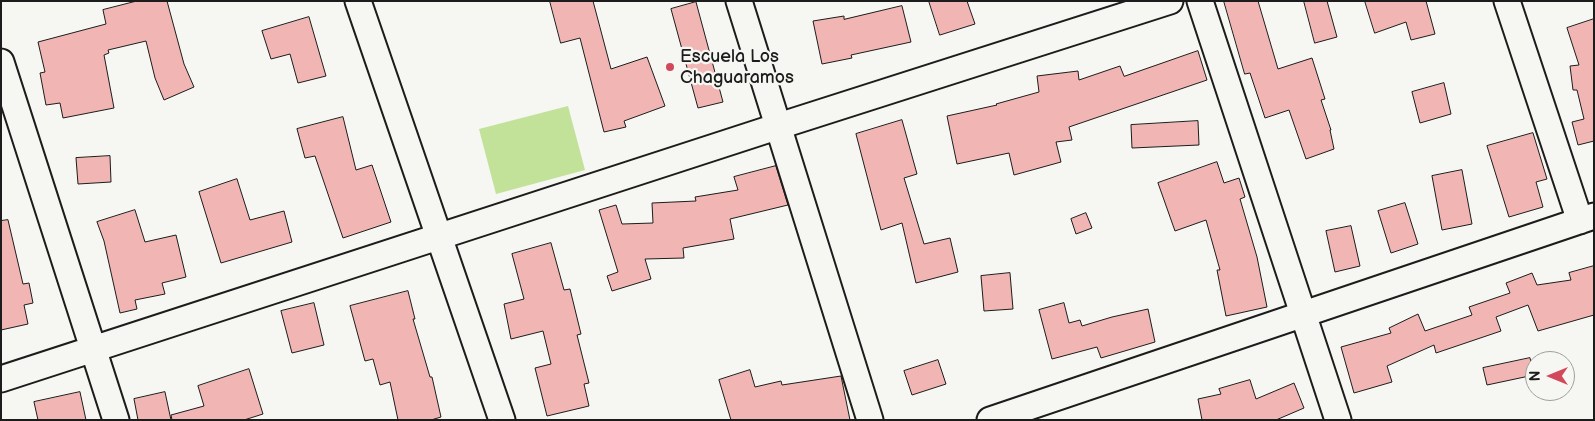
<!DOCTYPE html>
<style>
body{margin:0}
#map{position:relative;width:1595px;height:421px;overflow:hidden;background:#f6f6f2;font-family:"Balsamiq Sans",sans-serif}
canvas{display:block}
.frame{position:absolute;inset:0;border:2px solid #1c1c1c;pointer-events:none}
.north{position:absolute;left:1525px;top:351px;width:50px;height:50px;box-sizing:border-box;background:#f6f6f2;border:1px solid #9f9f9c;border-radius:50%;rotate:270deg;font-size:14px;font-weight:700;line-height:20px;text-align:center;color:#1c1c1c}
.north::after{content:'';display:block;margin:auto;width:18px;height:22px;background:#d1495b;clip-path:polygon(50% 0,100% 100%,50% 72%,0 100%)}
</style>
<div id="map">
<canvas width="1595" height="421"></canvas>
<div class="frame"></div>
<div class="north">N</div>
</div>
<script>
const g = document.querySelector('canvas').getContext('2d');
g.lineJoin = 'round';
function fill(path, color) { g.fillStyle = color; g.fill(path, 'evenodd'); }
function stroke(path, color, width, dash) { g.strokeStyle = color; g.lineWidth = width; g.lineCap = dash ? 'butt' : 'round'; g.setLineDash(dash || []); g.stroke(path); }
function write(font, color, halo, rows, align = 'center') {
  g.font = font + ' "Balsamiq Sans",sans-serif'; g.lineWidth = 4.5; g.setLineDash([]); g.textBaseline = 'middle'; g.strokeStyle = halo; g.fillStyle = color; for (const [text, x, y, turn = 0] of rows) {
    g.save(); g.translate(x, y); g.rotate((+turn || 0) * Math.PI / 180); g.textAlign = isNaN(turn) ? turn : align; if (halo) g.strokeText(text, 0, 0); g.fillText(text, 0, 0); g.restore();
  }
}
fill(new Path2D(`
 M568 106 585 170 496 194 479 129Z`), '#c2e29a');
const building = new Path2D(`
 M137 1H167L184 64 194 87 164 100 155 78 146 41 108 50 109 53 104 55 114 108 63 118 60 103 46 105 40 73 45 72 38 42 106 24 103 10Z
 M550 1H593L611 69 647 57 665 106 624 121 626 127 604 132 580 38 561 43Z
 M929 1H967L975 24 940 35Z
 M1224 1H1258L1278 69 1312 58 1325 99 1321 100 1331 130H1330L1334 149 1306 159 1289 110 1265 118 1250 73 1245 74Z
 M1304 1H1327L1337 37 1315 43Z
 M1365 1H1426L1435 34 1411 40 1406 22 1375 33Z
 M696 2 723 102 698 108 671 9Z
 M902 6 911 42 851 55 852 58 822 64 813 21 844 16V19Z
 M309 17 326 76 298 83 290 54 271 59 262 31Z
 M1594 19V141L1578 145 1572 122 1584 119 1577 90H1573L1570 66 1579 65 1567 28Z
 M1198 51 1207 80 1069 127 1072 140 1056 142 1061 162 1014 175 1009 153 957 164 947 116 997 105 996 104 1039 92 1037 76 1078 71 1079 80 1120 66 1124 76Z
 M1444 83 1451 114 1420 123 1412 92Z
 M343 117 356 170 372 165 391 222 343 238 315 156 305 158 297 129Z
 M902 120 917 174 904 178 924 244 950 238 958 272 916 283 902 223 881 230 856 134Z
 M1198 121 1199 145 1132 148 1131 125Z
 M1533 133 1547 179 1536 182 1543 207 1509 217 1487 146Z
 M110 156 111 182 78 184 76 158Z
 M1217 162 1224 183 1239 178 1245 197 1240 199 1257 257 1267 307 1226 316 1217 270H1220L1206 220 1175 231 1158 183Z
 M776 166 788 205 730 219 734 239 683 248 684 258 645 259 651 279 612 291 607 276 618 272 599 210 616 205 622 224 653 223 652 203 696 201 695 197 738 190 734 177Z
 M1462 170 1472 224 1442 230 1432 176Z
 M237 179 250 220 284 211 292 242 221 263 199 192Z
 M1405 203 1418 244 1391 253 1378 211Z
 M135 210 145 242 176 235 186 277 162 283 165 294 135 300 137 309 120 313 104 241 97 222Z
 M1086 213 1092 228 1076 234 1071 219Z
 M8 220 23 284 29 283 33 303 24 305 28 324 1 330V221Z
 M1351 226 1360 266 1335 272 1326 231Z
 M551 243 564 290 570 289 581 334 577 335 589 383 584 384 589 406 547 416 535 368 551 364 543 331 511 339 504 304 524 299 512 254Z
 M1594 266V315L1538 331 1528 305 1496 317 1501 331 1436 353 1434 345 1387 366 1392 382 1354 393 1341 347 1391 333 1389 328 1418 314 1425 331 1472 315 1469 307 1510 293 1506 283 1532 273 1537 285 1571 280 1569 273Z
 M1010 273 1013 309 984 311 981 276Z
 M408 291 415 319H413L430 377H432L441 417 431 420H398L390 382 380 385 373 359 365 361 350 306Z
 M314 303 324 345 292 353 281 311Z
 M1064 303 1069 323 1080 320 1082 326 1112 317 1148 309 1155 342 1101 358 1097 347 1052 359 1039 310Z
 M1530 358 1534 375 1487 385 1483 368Z
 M938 360 946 384 912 395 904 371Z
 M249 369 263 414 244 420H172L171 415 204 406 198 386Z
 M750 370 755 387 781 381 782 385 841 376 850 420H731L719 380Z
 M1250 380 1256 399 1294 383 1304 408 1276 420H1202L1198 399 1221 394 1219 389Z
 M80 392 86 420H38L34 402Z
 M165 392 171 420H138L134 399Z`);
fill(building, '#f1b5b3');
stroke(building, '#1c1c1c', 1);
const street = new Path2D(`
 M358 1 502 420
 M739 1 870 420
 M1200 1 1338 420
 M1507 1 1580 221
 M1 62 116 420
 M1 379 779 126 1170 1
 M990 420 1594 216`);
stroke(street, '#1c1c1c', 29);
stroke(street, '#f6f6f2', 25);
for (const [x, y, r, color] of [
 [670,67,5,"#d1495b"]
]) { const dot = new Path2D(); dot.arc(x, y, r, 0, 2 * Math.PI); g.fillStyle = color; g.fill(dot); stroke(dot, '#f6f6f2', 2); }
write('18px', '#1c1c1c', '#f6f6f2', [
 ["Escuela Los",680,57],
 ["Chaguaramos",680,78]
], 'left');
</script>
